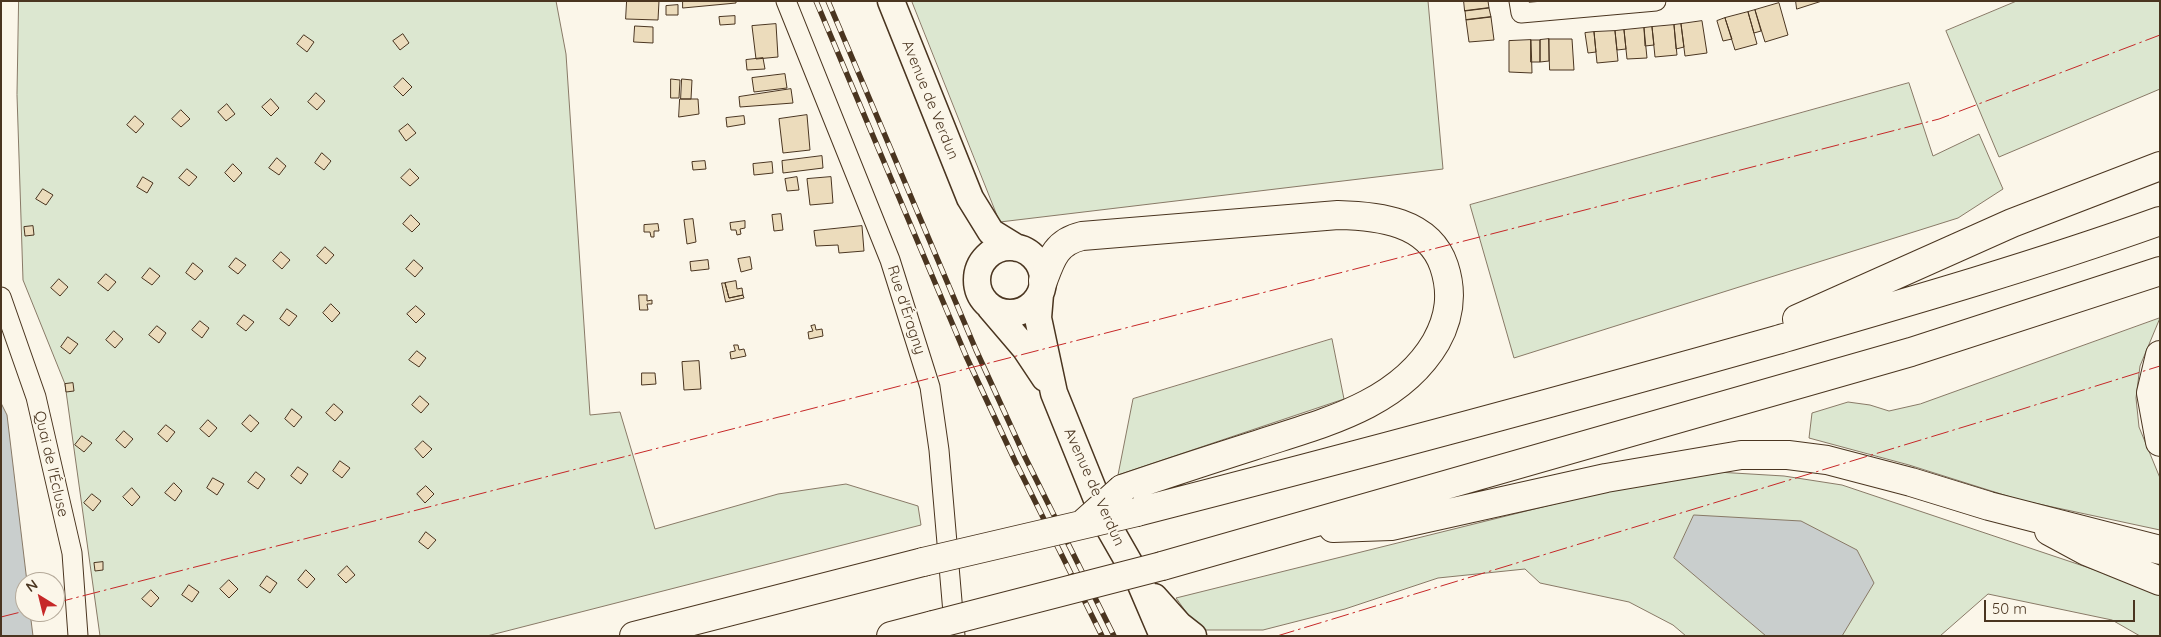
<!DOCTYPE html>
<meta charset="utf-8">
<style>
body{margin:0}
#map{position:relative;width:2161px;height:637px;overflow:hidden;background:#fbf6e9;font-family:Quicksand,sans-serif}
canvas{display:block}
.frame{position:absolute;inset:0;border:2px solid #4a3520;pointer-events:none}
.north{position:absolute;left:15px;top:572px;width:50px;height:50px;box-sizing:border-box;background:#fbf6e9;border:1px solid #b4a999;border-radius:50%;rotate:324deg;font-size:14px;font-weight:700;line-height:20px;text-align:center;color:#4a3520}
.north::after{content:'';display:block;margin:auto;width:18px;height:22px;background:#c62828;clip-path:polygon(50% 0,100% 100%,50% 72%,0 100%)}
.scale{position:absolute;left:1984px;top:600px;width:151px;height:22px;box-sizing:border-box;border:2px solid #4a3520;border-top:0;padding-left:6px;font-size:15px;line-height:18px;white-space:nowrap;color:#4a3520;-webkit-text-stroke:4px #fbf6e9;paint-order:stroke}
</style>
<div id="map">
<canvas width="2161" height="637"></canvas>
<div class="frame"></div>
<div class="north">N</div>
<div class="scale">50 m</div>
</div>
<script>
const g = document.querySelector('canvas').getContext('2d');
g.lineJoin = 'round';
function fill(path, color) { g.fillStyle = color; g.fill(path, 'evenodd'); }
function stroke(path, color, width, dash) { g.strokeStyle = color; g.lineWidth = width; g.lineCap = dash ? 'butt' : 'round'; g.setLineDash(dash || []); g.stroke(path); }
function write(font, color, halo, rows, align = 'center') {
  g.font = font + ' Quicksand,sans-serif'; g.lineWidth = 4; g.setLineDash([]); g.textBaseline = 'middle'; g.strokeStyle = halo; g.fillStyle = color; for (const [text, x, y, turn = 0] of rows) {
    g.save(); g.translate(x, y); g.rotate((+turn || 0) * Math.PI / 180); g.textAlign = isNaN(turn) ? turn : align; if (halo) g.strokeText(text, 0, 0); g.fillText(text, 0, 0); g.restore();
  }
}
const green = new Path2D(`
 M19 1H556L566 54 590 415 620 412 655 529 778 494 846 484 918 506 921 525 487 636H100L65 384 23 280 17 95Z
 M912 1H1428L1443 169 1000 222Z
 M2017 1H2160V89L1999 157 1946 31Z
 M1909 83 1933 156 1979 134 2003 189 1958 218 1514 358 1470 205Z
 M2160 318 2140 366 2136 398 2139 427 2160 478V530L2020 500 1909 465 1809 438 1812 413 1848 402 1870 405 1889 411 1920 404Z
 M1332 339 1344 399 1118 475 1133 399Z
 M1717 472 1784 476 1842 485 2137 584 2160 595V636H2140L2112 620 1988 594 1940 636H1686L1673 625 1629 602 1540 583 1525 569 1438 578 1345 609 1263 630H1199L1176 598 1627 486Z`);
fill(green, '#dce7d0');
stroke(green, '#887966', 1);
const water = new Path2D(`
 M1 403 7 415 27 582H25V612H30L33 636H1Z
 M1694 515 1801 521 1857 550 1874 583 1842 636H1766L1674 558Z`);
fill(water, '#c9cecd');
stroke(water, '#887966', 1);
const building = new Path2D(`
 M627 1H659L658 20 626 19Z
 M683 1H736V3L683 8Z
 M1464 1H1488L1489 8 1465 11Z
 M1796 1H1822L1797 9Z
 M1779 3 1788 35 1765 42 1755 10Z
 M678 5V15H666V6Z
 M1489 8 1491 17 1466 20 1465 11Z
 M1755 10 1761 31 1754 33 1748 12Z
 M1748 12 1757 44 1735 50 1725 18Z
 M735 16V24L720 25 719 17Z
 M1491 17 1494 40 1469 42 1466 20Z
 M1725 18 1732 39 1723 41 1717 21Z
 M1702 21 1707 53 1685 56 1681 24Z
 M776 24 778 57 756 59 752 26Z
 M1681 24 1684 47 1676 49 1674 25Z
 M1674 25 1677 55 1655 57 1652 27Z
 M635 26 653 27V43L634 42Z
 M1652 27 1654 45 1645 46 1644 28Z
 M1644 28 1647 58 1627 59 1624 30Z
 M1624 30 1626 49 1617 50 1615 31Z
 M1615 31 1618 61 1597 63 1594 32Z
 M1594 32 1596 52 1588 53 1585 33Z
 M403 34 409 43 400 50 393 41Z
 M304 35 314 42 307 52 297 44Z
 M1549 39H1572L1574 70H1550Z
 M1549 39V61L1540 62V40Z
 M1531 40 1532 73 1509 72V41Z
 M1531 40H1540V62H1531Z
 M763 58 765 69 747 70 746 60Z
 M785 74 787 88 754 92 752 78Z
 M403 78 412 87 403 96 394 87Z
 M671 79 680 80 679 98H671Z
 M682 79 692 80 691 99H681Z
 M791 89 793 103 740 107 739 97Z
 M316 93 325 101 317 110 308 102Z
 M271 99 279 108 271 116 262 107Z
 M680 99H698L699 114 679 117Z
 M227 104 235 114 226 121 218 112Z
 M181 110 190 119 181 127 172 119Z
 M807 115 810 150 783 153 779 119Z
 M135 116 144 124 136 133 127 125Z
 M744 116 745 124 727 127 726 118Z
 M408 124 416 133 406 141 399 131Z
 M322 153 331 161 324 170 315 163Z
 M822 156 823 168 783 173 782 161Z
 M277 158 286 166 279 175 269 168Z
 M705 161 706 169 693 170 692 162Z
 M772 162 773 173 754 175 753 164Z
 M233 164 242 173 234 182 225 173Z
 M187 169 197 177 189 186 179 178Z
 M410 169 419 178 410 186 401 178Z
 M143 177 153 183 147 193 137 187Z
 M797 177 799 190 787 191 785 179Z
 M831 177 833 203 810 205 807 179Z
 M43 189 53 195 46 205 36 199Z
 M781 214 783 230 774 231 772 215Z
 M411 215 420 224 412 232 403 224Z
 M693 219 696 242 687 244 684 220Z
 M745 221V228L740 229 741 234 737 235 736 230H731L730 223Z
 M658 224 659 231H654V237H651L650 232H644V225Z
 M33 226 34 235 25 236 24 227Z
 M862 226 864 251 839 253 838 245 816 246 814 231Z
 M325 247 334 255 326 264 317 256Z
 M281 252 290 260 282 269 273 261Z
 M750 257 752 269 741 272 738 259Z
 M236 258 246 265 238 274 229 267Z
 M414 260 423 268 415 277 406 269Z
 M708 260 709 269 691 271 690 262Z
 M193 263 203 271 195 280 186 273Z
 M150 268 160 276 152 285 142 278Z
 M106 274 116 282 108 291 98 283Z
 M59 279 68 287 60 296 51 288Z
 M736 281 737 289 742 288 743 295 729 298 725 283Z
 M722 283H725L729 298 743 295 744 298 726 302Z
 M639 295H647V301L652 300V304H647L648 310H640Z
 M331 304 340 313 332 322 323 313Z
 M416 306 425 314 416 323 407 314Z
 M287 309 297 316 289 326 280 319Z
 M244 315 254 322 246 331 237 324Z
 M200 321 209 328 202 338 192 330Z
 M815 325 816 330 822 329 823 336 809 339 808 332 813 331 811 326Z
 M157 326 166 333 159 343 149 335Z
 M114 331 123 339 115 348 106 340Z
 M68 337 78 344 70 354 61 347Z
 M734 345H738L739 350 744 349 746 356 731 359 730 352 735 351Z
 M417 351 426 358 419 367 409 360Z
 M699 361 701 389 684 390 682 362Z
 M642 373H655L656 384 642 385Z
 M73 383 74 391 66 392 65 384Z
 M420 396 429 404 421 413 412 405Z
 M334 404 343 412 335 421 326 413Z
 M292 409 302 417 294 427 285 419Z
 M250 415 259 423 251 432 242 424Z
 M208 420 217 428 209 437 200 429Z
 M166 425 175 432 167 442 158 434Z
 M124 431 133 439 125 448 116 440Z
 M82 436 92 443 84 452 75 445Z
 M423 441 432 449 423 458 415 449Z
 M340 461 350 468 342 478 333 471Z
 M298 467 308 474 301 484 291 476Z
 M256 472 265 479 258 489 248 482Z
 M213 478 224 484 217 495 207 488Z
 M174 483 182 491 175 501 165 493Z
 M426 486 434 494 425 503 417 494Z
 M132 488 140 497 132 506 123 497Z
 M92 494 101 501 93 511 84 503Z
 M426 532 436 540 428 549 419 542Z
 M103 562V570L95 571 94 563Z
 M347 566 355 575 346 583 338 575Z
 M306 570 315 579 307 588 298 580Z
 M267 576 277 583 270 593 260 586Z
 M229 580 238 589 229 598 220 589Z
 M189 585 199 592 192 602 182 595Z
 M151 590 159 598 151 607 142 599Z`);
fill(building, '#ecdcbc');
stroke(building, '#4a3520', 1);
const street = new Path2D(`
 M786 1 890 260 930 387 939 450 955 636
 M1519 1 1521 13 1656 1
 M1 297 36 397 72 553 78 636`);
const secondary = new Path2D(`
 M891 1 970 198 991 232 1017 248
 M977 280a33 33 0 1 1 66 0a33 33 0 1 1-66 0Z
 M1040 294 1038 318 1054 393 1107 524 1139 580 1163 636
 M990 307 1025 348 1045 378
 M1154 597 1179 625 1193 636`);
const highway = new Path2D(`
 M1043 281C1051 259 1056 242 1082 236L1338 215C1378 216 1429 221 1444 266 1453 293 1450 317 1436 342 1398 407 1319 424 1253 446 1209 460 1166 474 1122 489
 M1797 319 2012 223 2160 166
 M2160 355 2151 393 2160 442
 M1137 512C1351 457 1564 400 1777 340 1905 303 2034 266 2160 221
 M1333 528 1391 526 1606 478 1741 455H1788L1827 460 1911 482 1989 506 2160 550
 M2049 531 2086 551 2160 581
 M1162 566 1911 352 2160 271
 M634 636 923 562
 M891 636 933 625`);
stroke(street, '#4a3520', 21);
stroke(secondary, '#4a3520', 29);
stroke(highway, '#4a3520', 30);
stroke(street, '#fbf6e9', 19);
stroke(secondary, '#fbf6e9', 26);
stroke(highway, '#fbf6e9', 28);
const rail = new Path2D(`
 M816 1 966 356 1015 461 1102 636
 M828 1 976 350 1025 457 1114 636`);
stroke(rail, '#4a3520', 5.5);
stroke(rail, '#fbf6e9', 4, [11]);
const highwayBridge = new Path2D(`
 M1084 523 1122 489
 M923 562 1137 512
 M933 625 1162 566`);
stroke(highwayBridge, '#4a3520', 30, []);
stroke(highwayBridge, '#fbf6e9', 28);
stroke(new Path2D(`
 M55 603 1939 119 2160 35
 M1 617 25 611
 M1277 636 2016 411 2160 366`), '#c62828', 1, [18, 4, 2.5, 4]);
write('15px', '#4a3520', '#fbf6e9', [
 ["Avenue de Verdun",930,100,68],
 ["Rue d'Éragny",906,310,72],
 ["Quai de l'Écluse",51,464,77],
 ["Avenue de Verdun",1094,487,66]
]);
</script>
